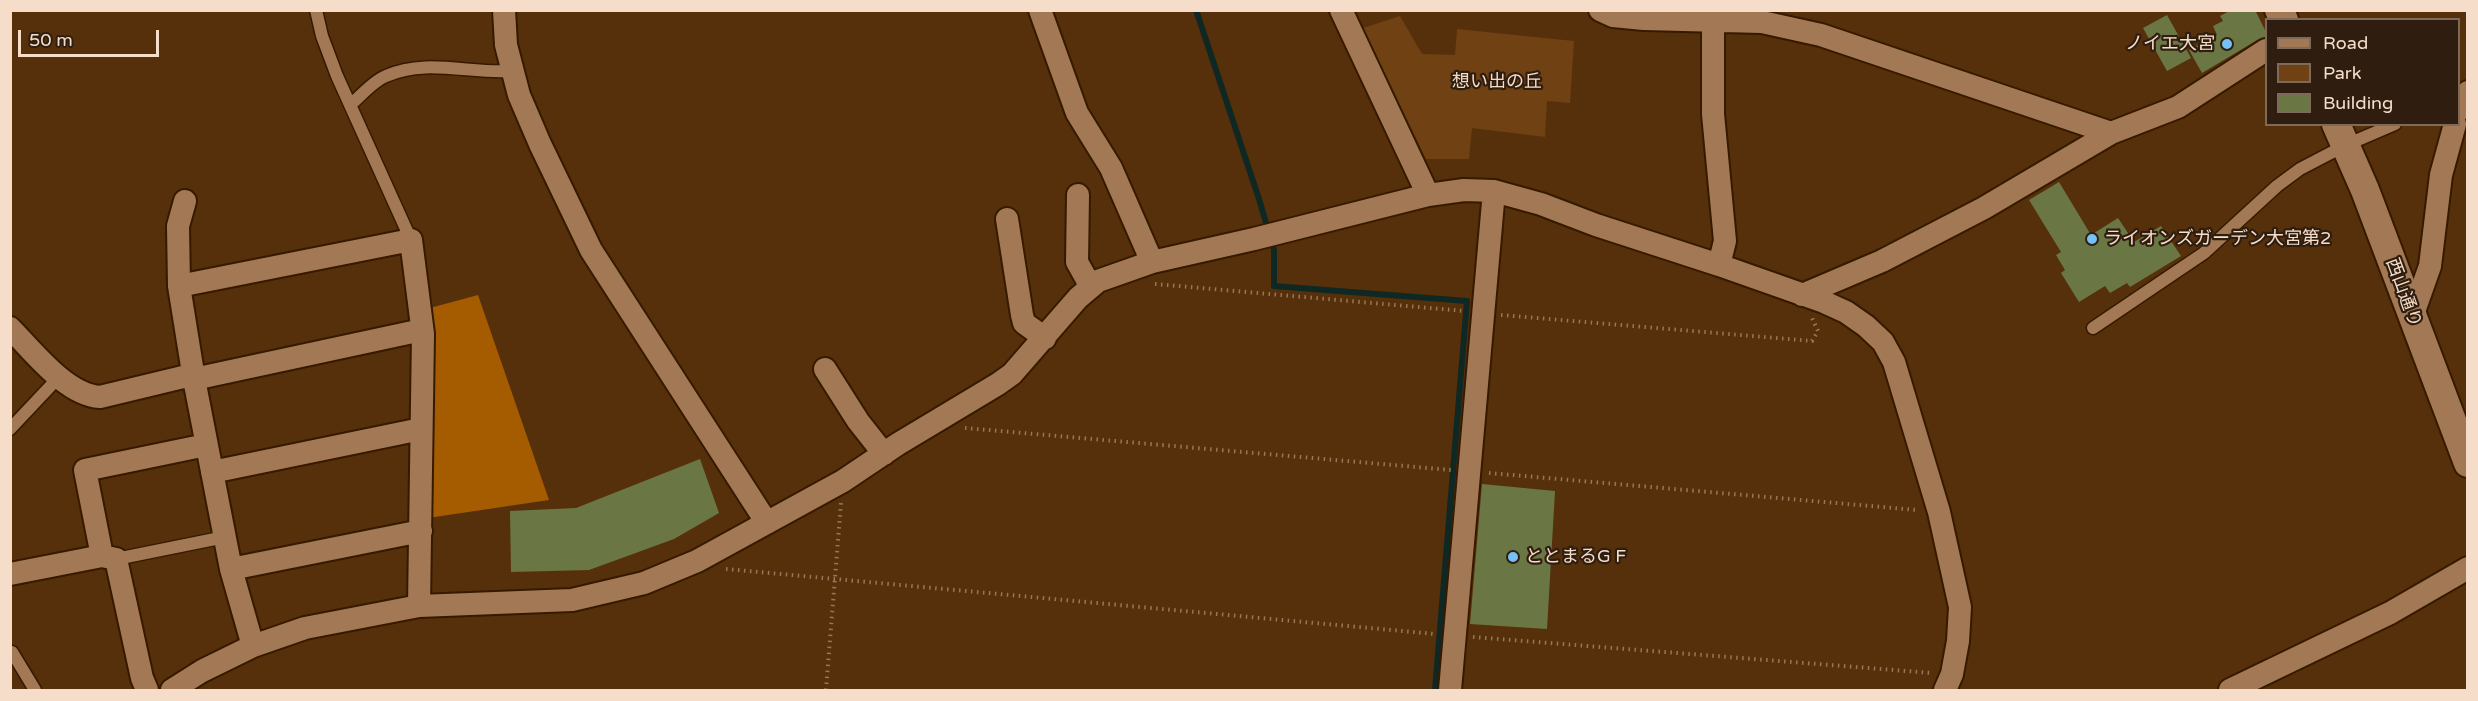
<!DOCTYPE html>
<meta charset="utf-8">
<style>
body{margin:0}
#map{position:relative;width:2478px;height:701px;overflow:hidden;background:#56300b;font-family:"Varela Round",sans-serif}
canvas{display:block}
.frame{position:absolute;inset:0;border:12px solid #f5ddca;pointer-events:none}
.legend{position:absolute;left:2265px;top:18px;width:195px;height:108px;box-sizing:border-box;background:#2f1e0f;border:2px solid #7e6a5a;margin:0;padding:8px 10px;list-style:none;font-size:18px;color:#f5ddca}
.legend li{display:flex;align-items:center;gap:12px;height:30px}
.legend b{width:30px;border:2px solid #7e6a5a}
.scale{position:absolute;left:18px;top:30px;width:141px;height:27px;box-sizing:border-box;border:3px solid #f5ddca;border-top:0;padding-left:8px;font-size:18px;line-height:21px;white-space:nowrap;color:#f5ddca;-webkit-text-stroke:4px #2f1e0f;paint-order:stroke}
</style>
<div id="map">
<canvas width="2478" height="701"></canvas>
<div class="frame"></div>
<ul class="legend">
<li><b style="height:8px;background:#a37855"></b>Road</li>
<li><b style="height:16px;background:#704113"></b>Park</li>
<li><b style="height:16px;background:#6a7744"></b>Building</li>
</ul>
<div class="scale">50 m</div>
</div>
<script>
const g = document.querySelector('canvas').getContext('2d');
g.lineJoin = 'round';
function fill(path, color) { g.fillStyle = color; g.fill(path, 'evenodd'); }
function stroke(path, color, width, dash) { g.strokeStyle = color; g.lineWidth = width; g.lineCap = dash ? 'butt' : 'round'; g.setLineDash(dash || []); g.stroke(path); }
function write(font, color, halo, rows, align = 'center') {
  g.font = font + ' "Varela Round","Noto Sans JP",sans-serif'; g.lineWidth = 4.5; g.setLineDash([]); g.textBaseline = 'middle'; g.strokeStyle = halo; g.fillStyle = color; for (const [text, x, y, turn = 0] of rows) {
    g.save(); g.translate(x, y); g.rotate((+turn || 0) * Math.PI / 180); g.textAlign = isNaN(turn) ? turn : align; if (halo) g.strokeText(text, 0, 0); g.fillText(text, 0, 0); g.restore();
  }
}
fill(new Path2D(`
 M1400 16 1422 54 1455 55 1457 29 1574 41 1570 103 1547 101 1545 137 1472 128 1469 159H1426L1363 28Z`), '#704113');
fill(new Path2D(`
 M478 295 549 500 428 518 430 308Z`), '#a55b00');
stroke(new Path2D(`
 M1196 10 1259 199 1274 250V286L1467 301 1435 690`), '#0f2823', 6);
fill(new Path2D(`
 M2231 10H2255L2266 32V37L2259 39 2202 73 2189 50 2217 35 2213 26 2223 21 2220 16Z
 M2167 15 2191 58 2167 71 2143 28Z
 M2059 182 2091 235 2118 218 2134 242 2161 226 2181 256 2130 287 2127 283 2110 293 2105 286 2079 302 2061 273 2065 270 2056 255 2061 252 2029 200Z
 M700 459 719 513 674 539 589 570 511 572 510 511 576 508Z
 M1482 484 1555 491 1547 629 1470 624Z`), '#6a7744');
const service = new Path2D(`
 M316 10 322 36 337 76 411 240
 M350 105C361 96 373 81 386 76 426 58 470 74 511 71
 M2093 328 2204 253 2277 186 2300 169 2346 145 2395 124
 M10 429 59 377
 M116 559 225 537
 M12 652 35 690`);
const minor = new Path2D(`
 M504 10 506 45 519 95 540 144 591 250 767 523
 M1040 10 1077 113 1111 168 1152 262
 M1341 10 1428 195
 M1600 10 1613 16 1644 19 1762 22 1821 35 2111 133
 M1713 22V114L1725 241 1719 265
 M2458 111 2468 92
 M1078 195 1077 262 1091 287
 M1007 219 1022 315 1024 323 1045 338
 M179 286 178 226 185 201
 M1802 295 1882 261 1984 208 2111 133 2178 107 2266 50
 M2412 317 2430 266 2441 175 2455 124
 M10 328C33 351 66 395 100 397L183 377 194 379 422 330
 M825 369 858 421 884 454
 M212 472 421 429
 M102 556 85 470 206 445
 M231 569 421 531
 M10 574 102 556 116 559 142 678 147 690
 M253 646 231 569 194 379 179 286 411 240 423 334 419 606
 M172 690 202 671 253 646 305 628 419 606 572 600 644 583 697 561 843 481 898 444 998 384 1012 374 1078 298 1098 281 1152 262 1254 239 1428 195 1464 190 1494 191 1541 204 1596 225 1719 265 1824 302 1846 312 1866 326 1883 342 1894 362 1939 512 1960 607 1958 641 1952 674 1945 690
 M1450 690 1494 191
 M2230 690 2390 613 2468 568`);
const tertiary = new Path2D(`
 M2279 10 2284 20
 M2336 124 2365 190 2468 463`);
stroke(service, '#361a00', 15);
stroke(minor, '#361a00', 26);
stroke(tertiary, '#361a00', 32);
stroke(new Path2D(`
 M1155 284 1464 311
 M1501 315 1812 341 1818 331 1812 318
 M965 428 1451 470
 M1489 473 1917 510
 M726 569 1435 634
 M1473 637 1932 673
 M826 690 841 503`), '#977759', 4, [1.5, 4.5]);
stroke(service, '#a37855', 12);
stroke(minor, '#a37855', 22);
stroke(tertiary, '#a37855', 28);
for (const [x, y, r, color] of [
 [2227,44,6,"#73c1f6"],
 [2092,239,6,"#73c1f6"],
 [1513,557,6,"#73c1f6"]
]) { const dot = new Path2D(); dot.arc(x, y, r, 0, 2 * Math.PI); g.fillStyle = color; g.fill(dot); stroke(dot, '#2f1e0f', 2); }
write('18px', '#f5ddca', '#2f1e0f', [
 ["ノイエ大宮",2215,44,"right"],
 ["ライオンズガーデン大宮第2",2104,239],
 ["ととまるG F",1525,557]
], 'left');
write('18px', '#f4dbc8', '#2f1e0f', [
 ["想い出の丘",1497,82]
]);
write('18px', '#f5ddca', '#2f1e0f', [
 ["西山通り",2403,293,70]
]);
</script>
